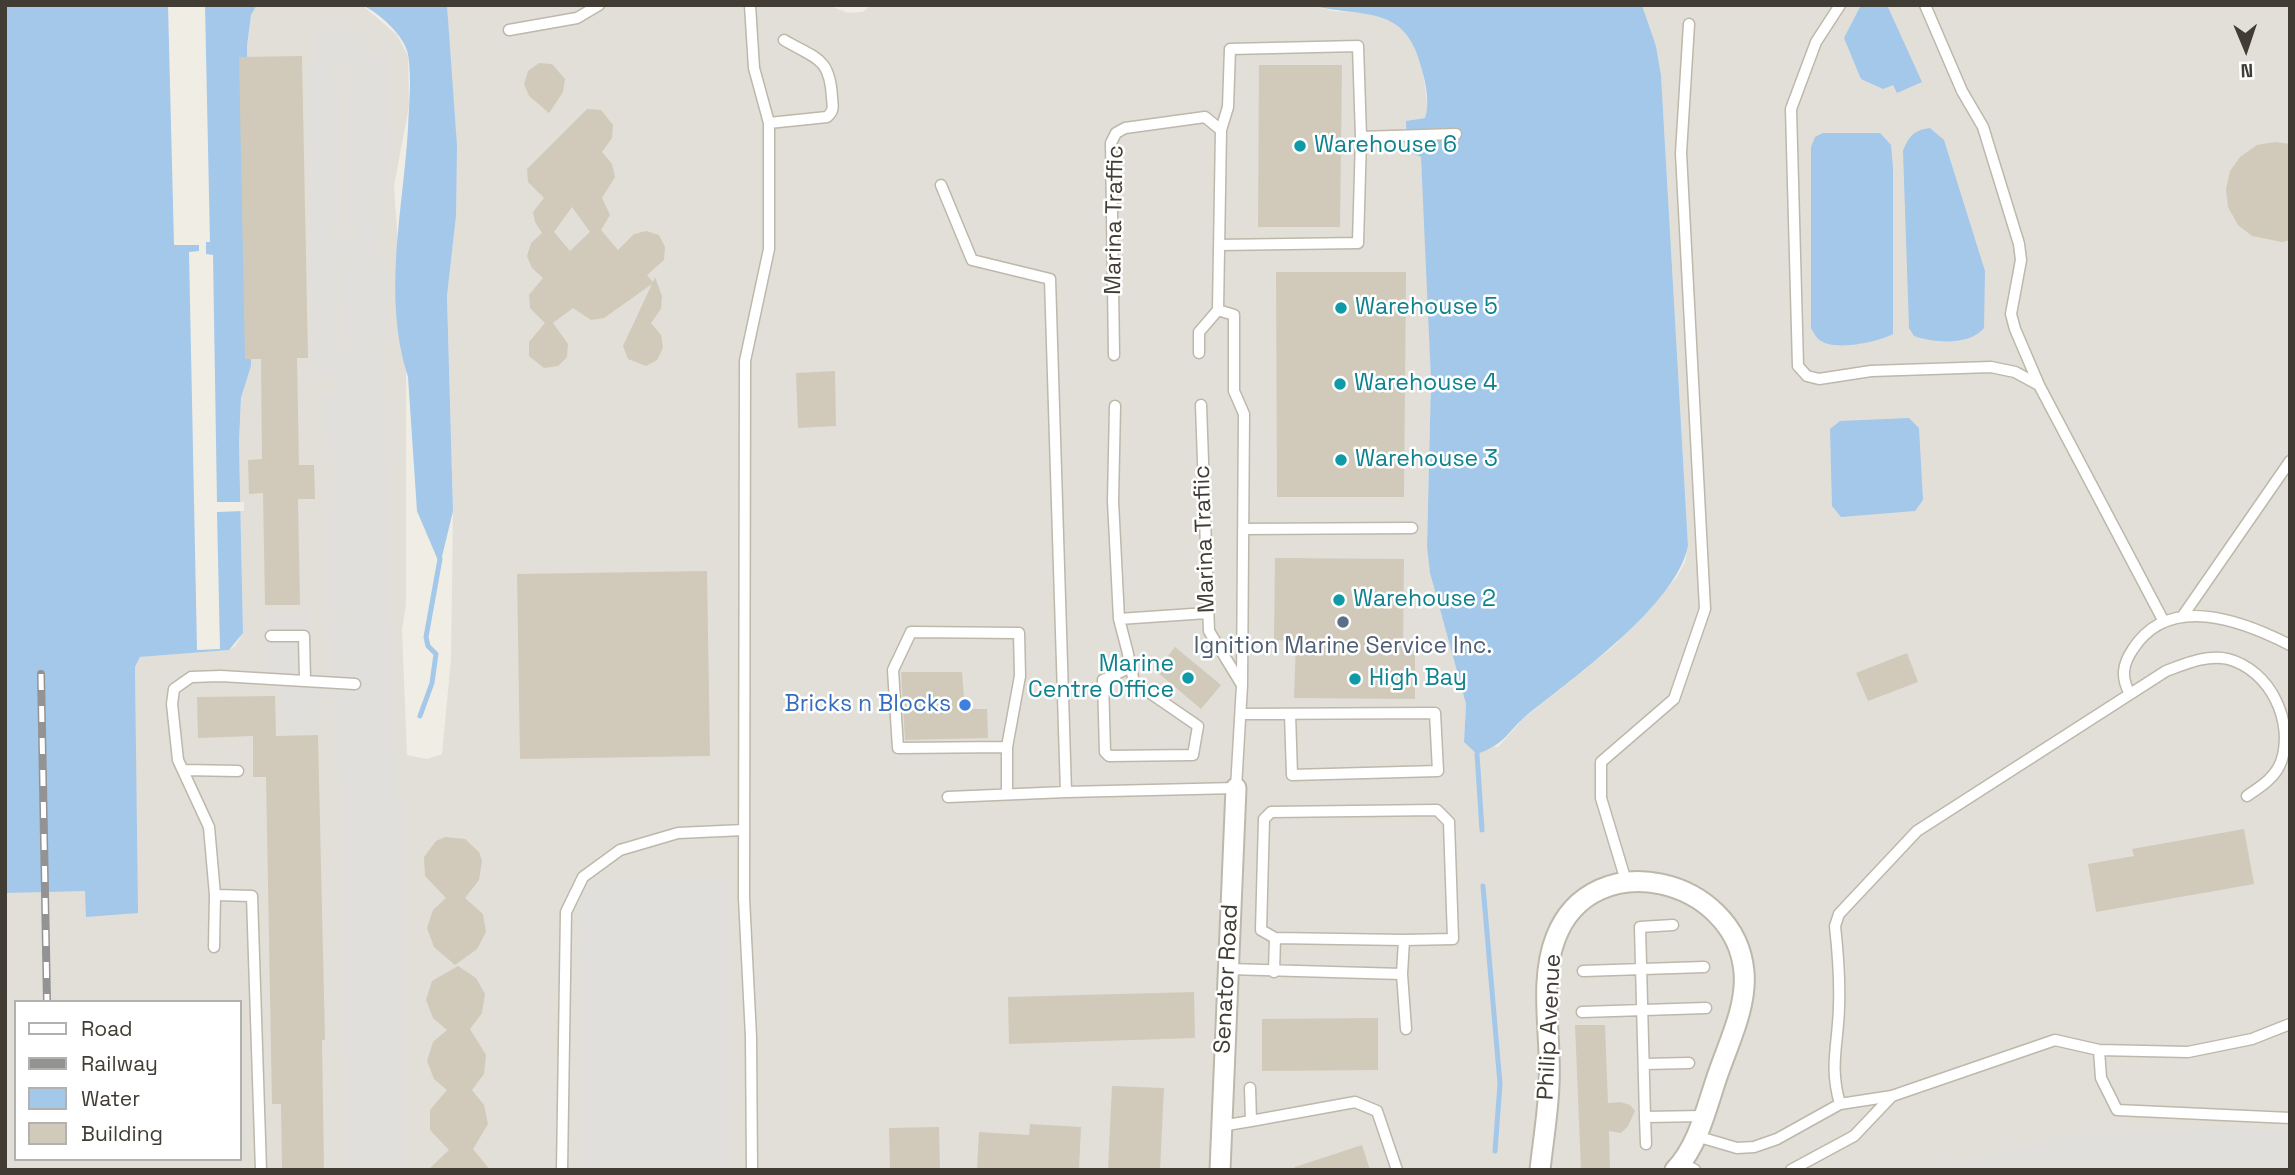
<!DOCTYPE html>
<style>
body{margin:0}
#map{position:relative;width:2295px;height:1175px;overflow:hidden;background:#f0ede4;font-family:"Space Grotesk",sans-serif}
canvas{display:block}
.frame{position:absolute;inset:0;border:7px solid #423d34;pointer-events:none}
.legend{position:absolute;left:14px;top:1000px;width:228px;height:161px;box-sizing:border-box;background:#fff;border:2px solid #b3b1ae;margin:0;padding:9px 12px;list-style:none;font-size:21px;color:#423d34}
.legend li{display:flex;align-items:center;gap:14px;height:35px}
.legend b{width:35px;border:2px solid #b3b1ae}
.north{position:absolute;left:2211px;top:14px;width:70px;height:70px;-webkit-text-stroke:5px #fff;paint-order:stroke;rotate:178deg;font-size:19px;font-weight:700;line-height:28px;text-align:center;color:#423d34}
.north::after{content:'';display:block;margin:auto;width:24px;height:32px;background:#423d34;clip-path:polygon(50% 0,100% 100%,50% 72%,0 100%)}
</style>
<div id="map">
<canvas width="2295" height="1175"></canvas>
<div class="frame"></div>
<ul class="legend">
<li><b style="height:9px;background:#fff"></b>Road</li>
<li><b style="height:9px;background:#939393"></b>Railway</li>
<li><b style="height:19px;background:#a3c8ea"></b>Water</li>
<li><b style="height:19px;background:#d1caba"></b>Building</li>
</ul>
<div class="north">N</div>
</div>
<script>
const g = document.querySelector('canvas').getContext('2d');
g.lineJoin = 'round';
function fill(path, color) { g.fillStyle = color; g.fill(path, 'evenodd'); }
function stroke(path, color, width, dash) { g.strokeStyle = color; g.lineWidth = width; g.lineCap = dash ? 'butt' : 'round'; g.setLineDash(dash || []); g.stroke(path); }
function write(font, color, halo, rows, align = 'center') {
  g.font = font + ' "Space Grotesk",sans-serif'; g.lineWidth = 5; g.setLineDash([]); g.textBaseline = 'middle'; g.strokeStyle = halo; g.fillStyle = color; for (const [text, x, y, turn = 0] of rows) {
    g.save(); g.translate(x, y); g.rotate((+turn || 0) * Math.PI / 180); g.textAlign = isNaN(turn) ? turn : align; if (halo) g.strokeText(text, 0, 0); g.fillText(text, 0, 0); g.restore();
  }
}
fill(new Path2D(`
 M257 5H362L397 35 408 56 409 106 394 186 406 364V604L402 630 407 755 427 759 442 754 451 659 453 511 447 296 456 216 447 5H828L848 13 863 12 871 5H1310L1333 11 1365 13 1389 20 1406 30 1416 46 1423 72 1428 110 1425 118 1407 121 1416 152 1421 157 1426 236 1431 380 1427 547 1430 573 1466 704 1464 742 1498 747 1524 718 1615 645 1677 577 1685 562 1688 546 1661 75 1656 46 1642 5H2290V1170H5V675L137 913 135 667 140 657 229 650 235 646 243 633 239 442 241 398 251 366 247 46 251 15ZM16 1002H240V1159H16Z`), '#e2dfd9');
fill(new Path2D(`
 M315 30 363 31 367 50 376 55 389 54 392 189 381 190 380 234 374 261 387 262 389 339 374 340 383 350 396 803 403 804 406 1170H346L341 776 337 772 334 698 317 699 319 734 283 732V701L265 660 262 614 310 612 312 672 315 675 342 669 341 666H329L328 616 340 615V607H328L325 515 338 512 334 500 336 454 335 450 325 451 323 389H335L336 382 325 372 313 371 307 69 314 60ZM344 64 351 65 358 73 346 75 347 226H359L362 229 356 236H329L328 226 341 225 338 82 327 80 331 70ZM341 265H350L353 269 342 270 343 347H354L349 353H342L338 346 337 270Z
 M727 879 730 1170H582L580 881Z
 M2237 1128 2290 1131V1170H1931L2070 1135Z`), '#e1dfdc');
fill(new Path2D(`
 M5 5H257L251 15 247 46 251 366 241 398 239 442 243 633 229 650 140 657 135 667 138 913 86 917 85 891 5 893Z
 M362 5H447L457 146 456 216 447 296 453 511 440 565 417 511 408 377C382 296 403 211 408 129 409 105 412 78 408 54 404 35 379 13 362 5Z
 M1310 5H1642L1656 46 1661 75 1688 546C1676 605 1574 677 1527 715 1506 733 1507 743 1477 754L1464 742 1466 704 1430 573 1427 547 1431 380 1421 157 1407 151 1406 121 1425 118C1430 104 1426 84 1422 70 1406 2 1364 19 1310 5Z
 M1861 5H1887L1922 82 1897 93 1893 85 1883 89 1861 79 1844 38Z
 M1930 128 1944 140 1985 271 1984 328C1969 346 1934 343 1914 336L1909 328 1903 151C1909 136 1914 130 1930 128Z
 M1823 133H1880L1891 145 1893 168V334C1878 342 1836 351 1821 341 1817 339 1813 332 1811 328V147L1815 137Z
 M1909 418 1919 428 1923 500 1915 511 1841 517 1832 506 1830 429 1840 421Z`), '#a3c8ea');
fill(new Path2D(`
 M168 5H205L210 242H206V254L213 255 217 502H244V511L217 512 220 649 197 650 189 252 199 251V245H174Z`), '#f0ede4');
stroke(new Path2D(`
 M420 716 432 683 436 654 428 646 426 637 440 559
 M1477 754 1482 830
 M1483 886 1500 1084 1495 1151`), '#a3c8ea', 5);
fill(new Path2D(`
 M302 56 308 358H297L299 465H314L315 499H298L300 605H265L263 493 249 494 248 460 262 459 261 359H245L239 57Z
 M539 63 552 64 565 79 563 92 549 113 529 96 524 84 528 71Z
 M1259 65H1342L1340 227H1258Z
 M587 109 601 110 613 125 612 138 602 152 612 164 615 177 602 198 610 215 601 230 618 250 634 234 646 231 659 235 665 247 664 260 647 275 653 282 655 277 662 296 661 309 651 323 661 335 663 348 657 360 646 366 628 359 623 346 652 284 604 318 591 320 573 308 553 323 568 344 567 357 558 366 544 368 529 356V342L545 323 530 308 529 295 543 278 532 268 527 256 531 243 542 233 535 222 533 212 544 198 528 182 527 169ZM572 207 590 232 570 251 554 232Z
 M2275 142 2290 144V240L2282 242 2252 236 2238 225 2228 207 2226 189 2230 171 2240 157 2257 145Z
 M1276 272H1406L1404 497H1277Z
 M835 371 836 426 798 428 796 373Z
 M1275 558 1404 559 1403 650H1415V699L1294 698 1296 641 1274 640Z
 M707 571 710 756 520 759 517 574Z
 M1175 647 1221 685 1201 709 1156 671Z
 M1907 653 1918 682 1868 701 1856 673Z
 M901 672H962L965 709H987L988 738 905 740Z
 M275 696 276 736 318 735 325 1040H322L324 1170H282L281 1104H272L266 777H253V736L198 738 197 697Z
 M2244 829 2254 884 2096 912 2088 864 2134 856 2132 849Z
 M445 837 465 839 479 852 482 861 479 880 465 898 483 914 486 932 477 949 455 965 434 947 427 928 433 910 446 898 425 876 424 857 436 841Z
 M458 966 476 978 485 994 482 1013 470 1029 486 1055 484 1074 472 1090 484 1105 488 1124 473 1149 490 1170H428L449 1150 430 1130V1110L447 1090 434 1079 427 1061 433 1042 447 1030 433 1018 426 1000 432 981Z
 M1194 992 1195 1038 1009 1044 1008 997Z
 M1378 1018V1070L1262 1071V1019Z
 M1575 1025H1605L1608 1103 1620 1102 1630 1105 1635 1111 1628 1126 1621 1133 1609 1131 1610 1170H1581Z
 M1112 1086 1164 1088 1160 1170H1108Z
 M1030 1124 1081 1127 1079 1170H977L979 1132 1029 1135Z
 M939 1127 940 1170H890L889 1128Z
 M1362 1145 1370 1170H1295V1167Z`), '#d1caba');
const service = new Path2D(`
 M750 5 754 68 769 123
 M1840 5 1816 42 1791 109 1798 366 1807 376 1819 379 1871 371 1991 367 2015 372 2039 385
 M1925 5 1962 91 1983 127 2019 244 2021 260 2011 314 2015 329 2039 385 2163 620
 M509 30 577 18 599 5
 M1221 130 1228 107 1230 49 1358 46 1361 137
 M941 185 972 260 1050 279 1066 792 1236 788 1242 685 1209 631 1201 405
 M1219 245 1358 243 1361 137 1456 134
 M1218 310 1234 315V391L1244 414 1242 684
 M1114 355 1111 143 1116 133 1125 128 1205 117 1221 130 1218 310 1199 332V353
 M1115 406 1113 501 1119 619
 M1243 529 1412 528
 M2182 617 2290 461
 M911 632 1019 633 1020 676 1007 747 898 748 893 670Z
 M271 636H304L305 681
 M1131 667 1103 680 1105 752 1109 756 1193 755 1198 726 1134 682C1130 661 1125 640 1119 619L1207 613
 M2130 694C2121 678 2122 665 2133 649 2169 593 2241 620 2290 645
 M1242 714 1435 713 1438 771 1292 775 1290 714
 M1007 747V793
 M183 770 238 771
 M948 797 1066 792
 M1626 881 1601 798V762L1674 699 1705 609 1681 153 1689 24
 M215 895 252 896 261 1170
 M1275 938 1261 930 1264 819 1271 812 1437 810 1449 822 1453 939 1404 940 1402 974 1406 1029
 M214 947 215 895 209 827 178 760 172 704 174 689 191 677 221 676 355 684
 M1228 969 1402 974
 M1583 971 1704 967
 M1274 972 1275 938 1404 940
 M1582 1012 1706 1008
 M2099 1050 2101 1078 2117 1110 2290 1118
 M1644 1064 1689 1063
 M1840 1104C1829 1066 1838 1045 1839 1007 1840 980 1838 953 1835 926L1839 914 1917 831 2166 671C2185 664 2207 654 2228 659 2270 670 2295 722 2281 762 2275 778 2260 787 2247 796
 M1645 1117 1640 927 1673 925
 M1251 1121 1355 1102 1377 1111 1397 1170
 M1221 1126 1251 1121 1250 1088
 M1696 1136 1737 1148 1754 1147 1777 1139 1840 1104 1892 1096 2055 1040 2099 1050 2188 1052 2252 1039 2290 1024
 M1646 1144 1645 1117 1703 1116
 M1682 1163 1695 1170
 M562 1170 566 912 583 877 620 850 678 833 744 830
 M752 1170 751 1037 744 898 745 361 769 249V123L827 117C834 111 833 107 832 98 830 57 816 59 784 40
 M1791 1170 1854 1136 1892 1096`);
const minor = new Path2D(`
 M1220 1170 1236 788
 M1540 1170C1543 1142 1548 1113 1549 1085 1552 1038 1538 982 1556 937 1593 843 1736 878 1744 972 1747 1006 1729 1042 1718 1074 1707 1105 1699 1145 1675 1170`);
stroke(service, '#beb8aa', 13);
stroke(minor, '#beb8aa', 23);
stroke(service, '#fff', 10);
stroke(minor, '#fff', 19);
const rail = new Path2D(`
 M41 674 47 1002`);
stroke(rail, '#939393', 8);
stroke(rail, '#fff', 5, [16]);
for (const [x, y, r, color] of [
 [1300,146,7,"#0f9aa8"],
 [1341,308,7,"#0f9aa8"],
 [1340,384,7,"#0f9aa8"],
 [1341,460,7,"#0f9aa8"],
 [1339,600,7,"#0f9aa8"],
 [1343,622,7,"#5c6f8a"],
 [1188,678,7,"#0f9aa8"],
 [1355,679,7,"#0f9aa8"],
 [965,705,7,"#3f7fe0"]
]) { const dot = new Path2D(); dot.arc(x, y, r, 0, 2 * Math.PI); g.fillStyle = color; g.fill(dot); stroke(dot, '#fff', 2.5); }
write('23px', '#0d838f', '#fff', [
 ["Warehouse 6",1314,146],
 ["Warehouse 5",1355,308],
 ["Warehouse 4",1354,384],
 ["Warehouse 3",1355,460],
 ["Warehouse 2",1353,600],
 ["Marine",1174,665,"right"],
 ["Centre Office",1174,691,"right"],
 ["High Bay",1369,679]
], 'left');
write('23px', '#423d34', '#fff', [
 ["Marina Traffic",1115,220,-89],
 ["Marina Trafiic",1205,539,-92],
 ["Senator Road",1227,979,-87],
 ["Philip Avenue",1550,1027,-87]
]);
write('23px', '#4e5e75', '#fff', [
 ["Ignition Marine Service Inc.",1343,647]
]);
write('23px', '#366cbe', '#fff', [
 ["Bricks n Blocks",951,705]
], 'right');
</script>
